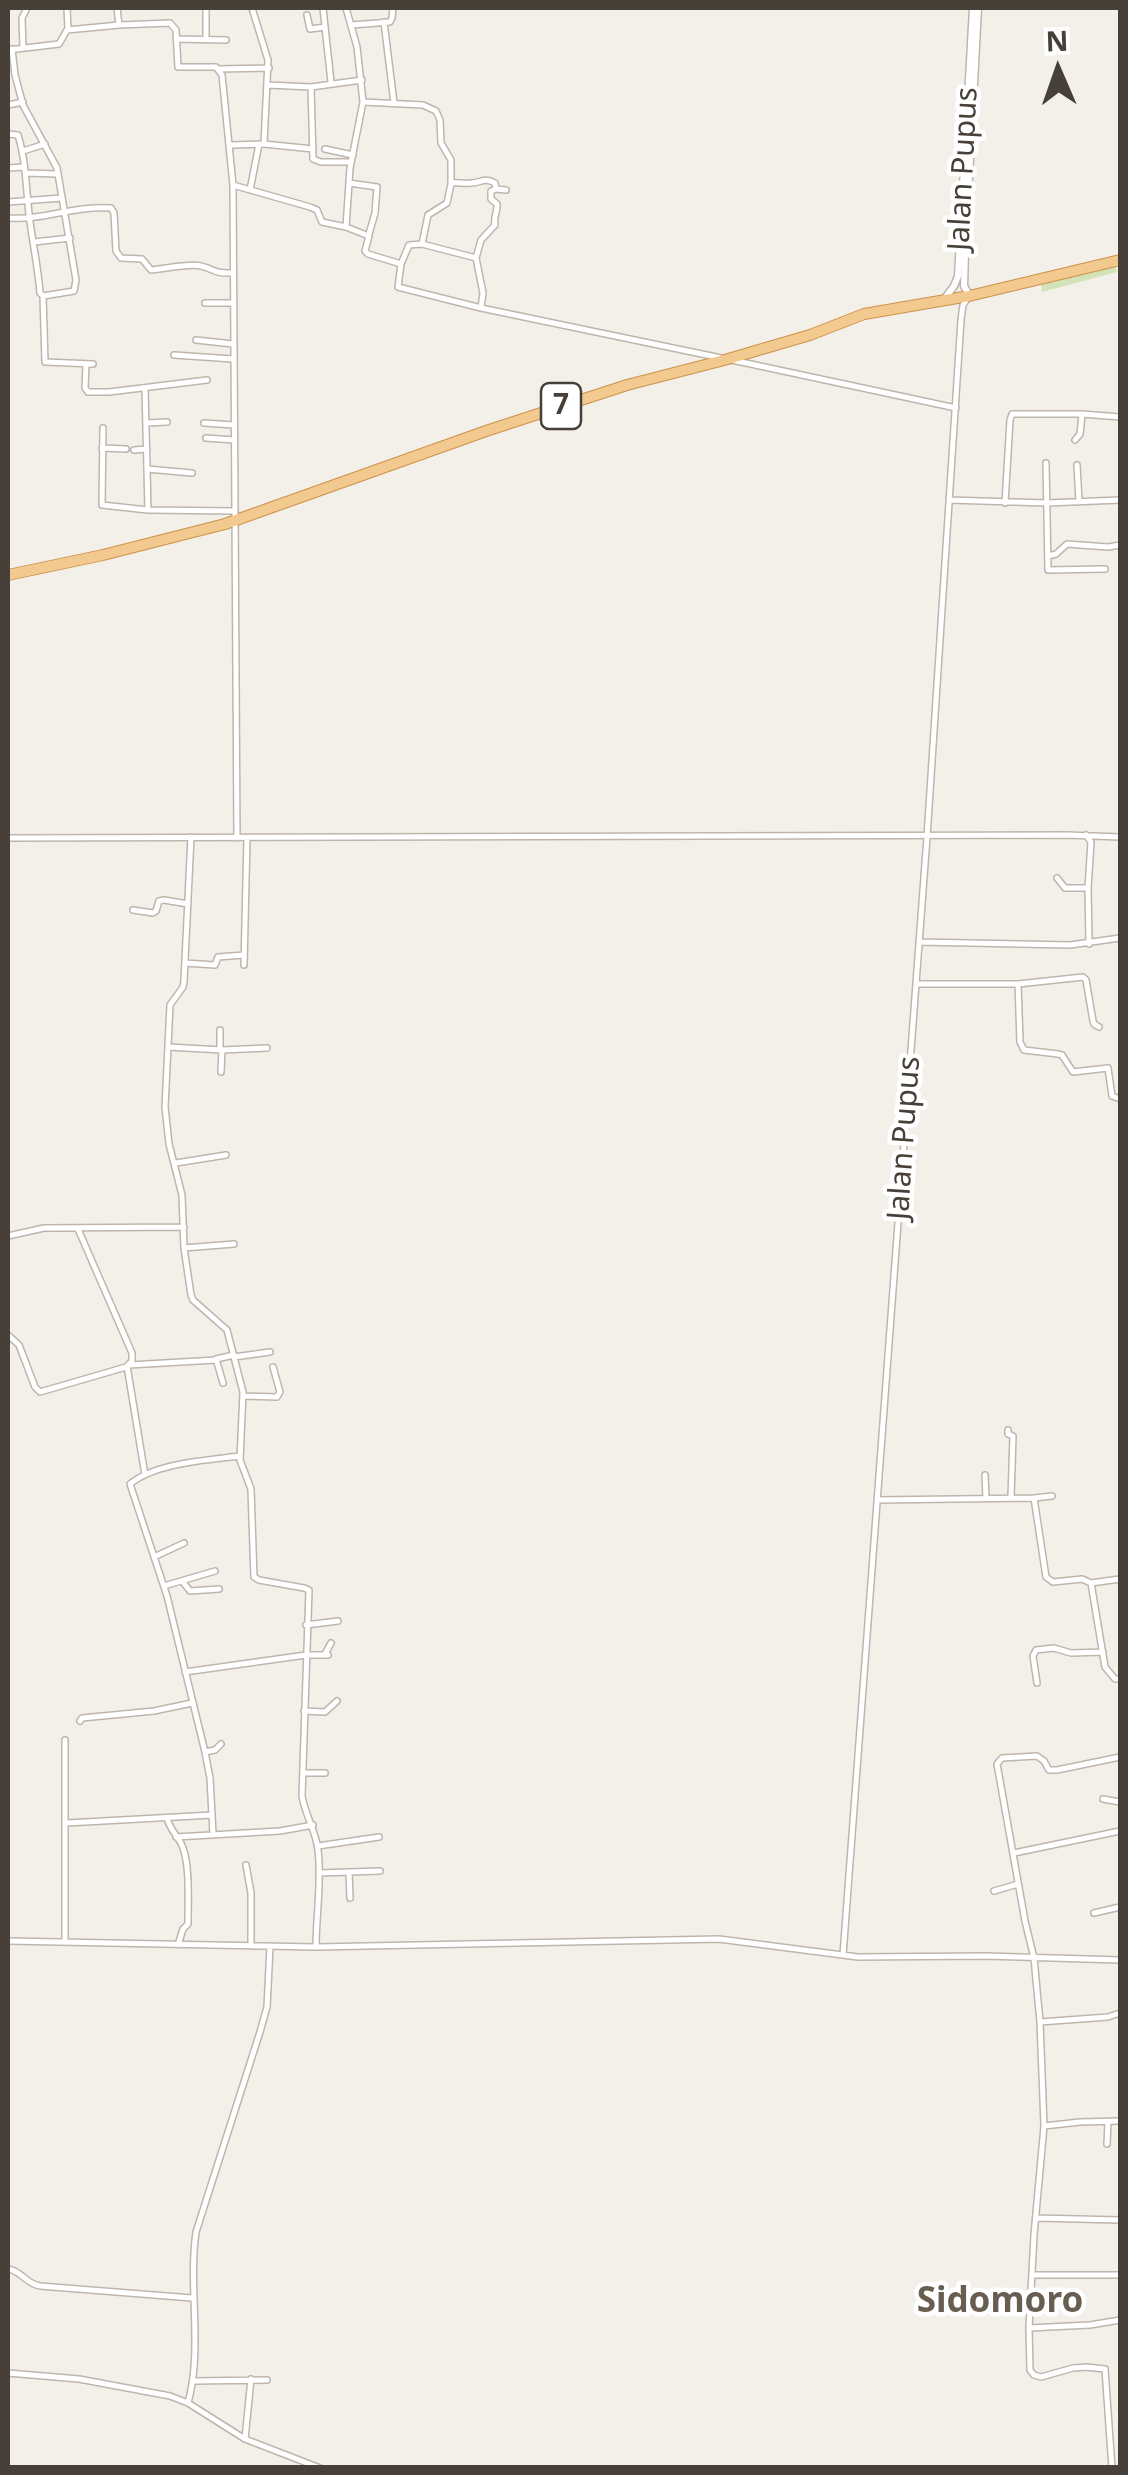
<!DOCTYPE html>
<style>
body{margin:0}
#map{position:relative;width:1128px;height:2475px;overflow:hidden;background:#f3f0ea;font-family:"Noto Sans",sans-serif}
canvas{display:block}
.frame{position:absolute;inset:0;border:10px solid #464039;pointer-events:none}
.north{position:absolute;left:1008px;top:20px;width:100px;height:100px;-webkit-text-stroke:8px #fff;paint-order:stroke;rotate:358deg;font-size:28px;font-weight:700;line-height:40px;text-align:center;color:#464039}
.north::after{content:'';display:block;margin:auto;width:35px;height:45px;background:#464039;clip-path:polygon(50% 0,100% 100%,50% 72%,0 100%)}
</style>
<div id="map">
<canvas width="1128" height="2475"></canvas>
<div class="frame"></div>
<div class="north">N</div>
</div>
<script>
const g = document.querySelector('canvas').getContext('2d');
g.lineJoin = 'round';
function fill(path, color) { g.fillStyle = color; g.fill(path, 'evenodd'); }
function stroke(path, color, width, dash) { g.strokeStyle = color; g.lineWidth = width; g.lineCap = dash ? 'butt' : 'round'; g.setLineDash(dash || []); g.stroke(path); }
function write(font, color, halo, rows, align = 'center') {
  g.font = font + ' "Noto Sans",sans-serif'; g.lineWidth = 9; g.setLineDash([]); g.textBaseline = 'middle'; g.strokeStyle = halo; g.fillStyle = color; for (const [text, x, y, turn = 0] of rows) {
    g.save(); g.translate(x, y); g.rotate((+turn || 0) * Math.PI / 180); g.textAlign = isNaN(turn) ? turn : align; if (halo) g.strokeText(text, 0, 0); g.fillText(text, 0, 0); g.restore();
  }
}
fill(new Path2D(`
 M1115 265 1117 272 1042 292 1041 284Z`), '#d3e3b7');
const minor = new Path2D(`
 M67 8 68 29
 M117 8 119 25
 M206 8V39
 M252 8 268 60 264 144
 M323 8 325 27
 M346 8 357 47 363 102 350 168 346 227 369 236 365 251 368 254 401 264 398 287 481 308 721 358
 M307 15 310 29 325 27 331 82
 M384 22 394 103
 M352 25 390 22 392 18 393 8
 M176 39 226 40
 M23 48 22 18 27 8
 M12 49 15 75 23 105 57 168 76 280 74 291 43 296
 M8 50 59 44 67 30 119 25 170 23 176 30 178 67H216L222 75 233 185 237 838
 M219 69 269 68
 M268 85 311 87 362 80
 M311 87 313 159 321 162H351
 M363 102 423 105 436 111 440 120 441 143 451 160V184L447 203 428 215 422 244 476 258 483 293 481 308
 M8 105 23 102
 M8 134 18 135C26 161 26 187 29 214 32 240 38 266 40 293L43 296 45 362 93 364
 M231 145 264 144 313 149
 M325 149 353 155
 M23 151 45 144
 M8 168 24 167
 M26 173 57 174
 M349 183 377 187 375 213 369 234
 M451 183C458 182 464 184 471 183 481 183 484 177 495 183L496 189
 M233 185 310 207 317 210 322 222 346 227
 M250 190 259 144
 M8 202 62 198
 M8 218C42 221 76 205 111 208L114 213 116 251 121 258 142 259 151 270C164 269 190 263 201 266 217 270 211 273 232 273
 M34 242 70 238
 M476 258 481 240 495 225C493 217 498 211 497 204L491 199V191L496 189 506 190
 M401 264 409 245 422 244
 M205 303H233
 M196 340 233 344
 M174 355 233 359
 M732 360 956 408
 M86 364 85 388 88 392H109L207 380
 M145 388 148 510
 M147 423 167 422
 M204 423 234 425
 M103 428 102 505 148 510 234 511
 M206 438 234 440
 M1075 440 1080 434 1082 414
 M102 448 126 449
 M134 450 147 449
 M1046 463 1048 570 1105 569
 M1077 465 1079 502
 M147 469 192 473
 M949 500 1047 503 1120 500
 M1005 503 1010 420 1012 414H1082L1120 417
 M1048 556 1056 554 1067 544 1108 547 1120 545
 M1086 835 1091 842 1088 888 1089 944
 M191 837 184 981 183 987 170 1005 165 1107 169 1144 182 1195 184 1248 191 1295 193 1300 227 1330 243 1392 240 1460 251 1489 254 1577 259 1580 304 1588 309 1590 302 1796C305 1815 316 1831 318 1850 322 1882 316 1915 316 1947
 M8 838 1067 835 1120 837
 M1057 878 1065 888H1088
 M133 910 153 913 156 911 159 901 164 900 188 904
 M919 942 1070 945 1120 938
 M185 963 215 965 218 957 244 955
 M244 965 247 838
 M916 984H1018L1083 977 1086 980 1093 1021 1094 1024 1099 1027
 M1018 984 1020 1042 1024 1050 1058 1054 1062 1055 1073 1072 1108 1068 1112 1096 1120 1099
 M168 1047 222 1050 267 1048
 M220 1049V1030
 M221 1072 222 1050
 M176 1163 226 1155
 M78 1229 132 1353V1361L127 1366 145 1475
 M8 1236 44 1228 184 1227
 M184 1248 234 1244
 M8 1335 19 1345 35 1387 40 1392 126 1367
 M234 1357 270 1352
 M129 1365 216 1360
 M223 1383 216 1359 234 1355
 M244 1396 277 1397 280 1392 273 1367
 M1008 1430V1434L1013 1436 1011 1497
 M985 1475 986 1498
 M1034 1498 1052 1496
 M877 1500 1034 1498 1046 1577 1053 1582 1082 1579 1091 1583 1105 1667 1115 1679H1120
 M154 1557 184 1543
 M183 1582 190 1591 219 1589
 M1091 1583 1120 1579
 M164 1586 215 1571
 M306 1625 338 1621
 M325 1654 331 1643
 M185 1672 306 1655H328
 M1037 1683 1033 1656 1036 1650 1054 1648 1071 1653 1103 1652
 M304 1711 325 1712 337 1701
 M80 1721 82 1718 154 1711 192 1703
 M65 1740V1942
 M205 1752 215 1750 221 1744
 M303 1773H325
 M1103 1799 1120 1802
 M167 1818C170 1831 179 1836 183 1848 190 1866 188 1903 188 1924L183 1929 178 1945
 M67 1823 212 1815
 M213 1834 210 1778 205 1752 167 1596 130 1484C155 1463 208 1460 240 1456
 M176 1837 280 1831 313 1825
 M318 1846 379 1837
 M1014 1853 1120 1831
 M246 1865 251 1893V1946
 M349 1872 350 1898
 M319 1873 380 1871
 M994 1891 1018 1884
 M1094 1913 1120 1907
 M8 1941 316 1947 719 1939 858 1957 986 1956 1120 1960
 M843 1955 927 837 961 320 963 305 967 299
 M1040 2022 1108 2017 1120 2013
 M1044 2126 1080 2122 1120 2121
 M1107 2144 1108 2122
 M1036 2218 1120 2220
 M8 2269C22 2271 26 2284 40 2286L192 2298
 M1034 2275H1120
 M1029 2328 1090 2325 1120 2320
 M8 2373 79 2379 170 2396 188 2403 245 2439 320 2468
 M194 2381 267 2380
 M188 2403C203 2348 188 2288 196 2232L260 2032 267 2007 270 1947
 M245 2439 251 2379
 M1112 2468 1105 2369 1086 2367 1073 2368 1041 2377 1034 2375 1030 2370 1029 2328 1034 2235 1044 2126 1040 2022 1034 1958 1025 1921 997 1764 1002 1758 1037 1756 1044 1761 1049 1770H1057L1120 1757`);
const tertiary = new Path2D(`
 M969 295 964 286 965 253 978 8
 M945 298 954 286 958 276 973 8`);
const trunk = new Path2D(`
 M8 575 103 555 225 524 489 430 627 385 728 359 810 335 864 314 969 296 1120 260`);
stroke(minor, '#beb6ad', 8);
stroke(tertiary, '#beb6ad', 9);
stroke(trunk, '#ce914a', 12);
stroke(minor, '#fff', 5);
stroke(tertiary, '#fff', 6);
stroke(trunk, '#f2c98e', 10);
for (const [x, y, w] of [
 [561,406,40]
]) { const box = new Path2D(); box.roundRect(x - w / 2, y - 23, w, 46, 8); g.fillStyle = '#fff'; g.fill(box); stroke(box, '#464039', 2.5); }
write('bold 28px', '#464039', null, [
 ["7",561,406]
]);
write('30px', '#464039', '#fff', [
 ["Jalan Pupus",964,169,-87],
 ["Jalan Pupus",905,1138,-86]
]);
write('bold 35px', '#685d51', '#fff', [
 ["Sidomoro",1000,2302]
]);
</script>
